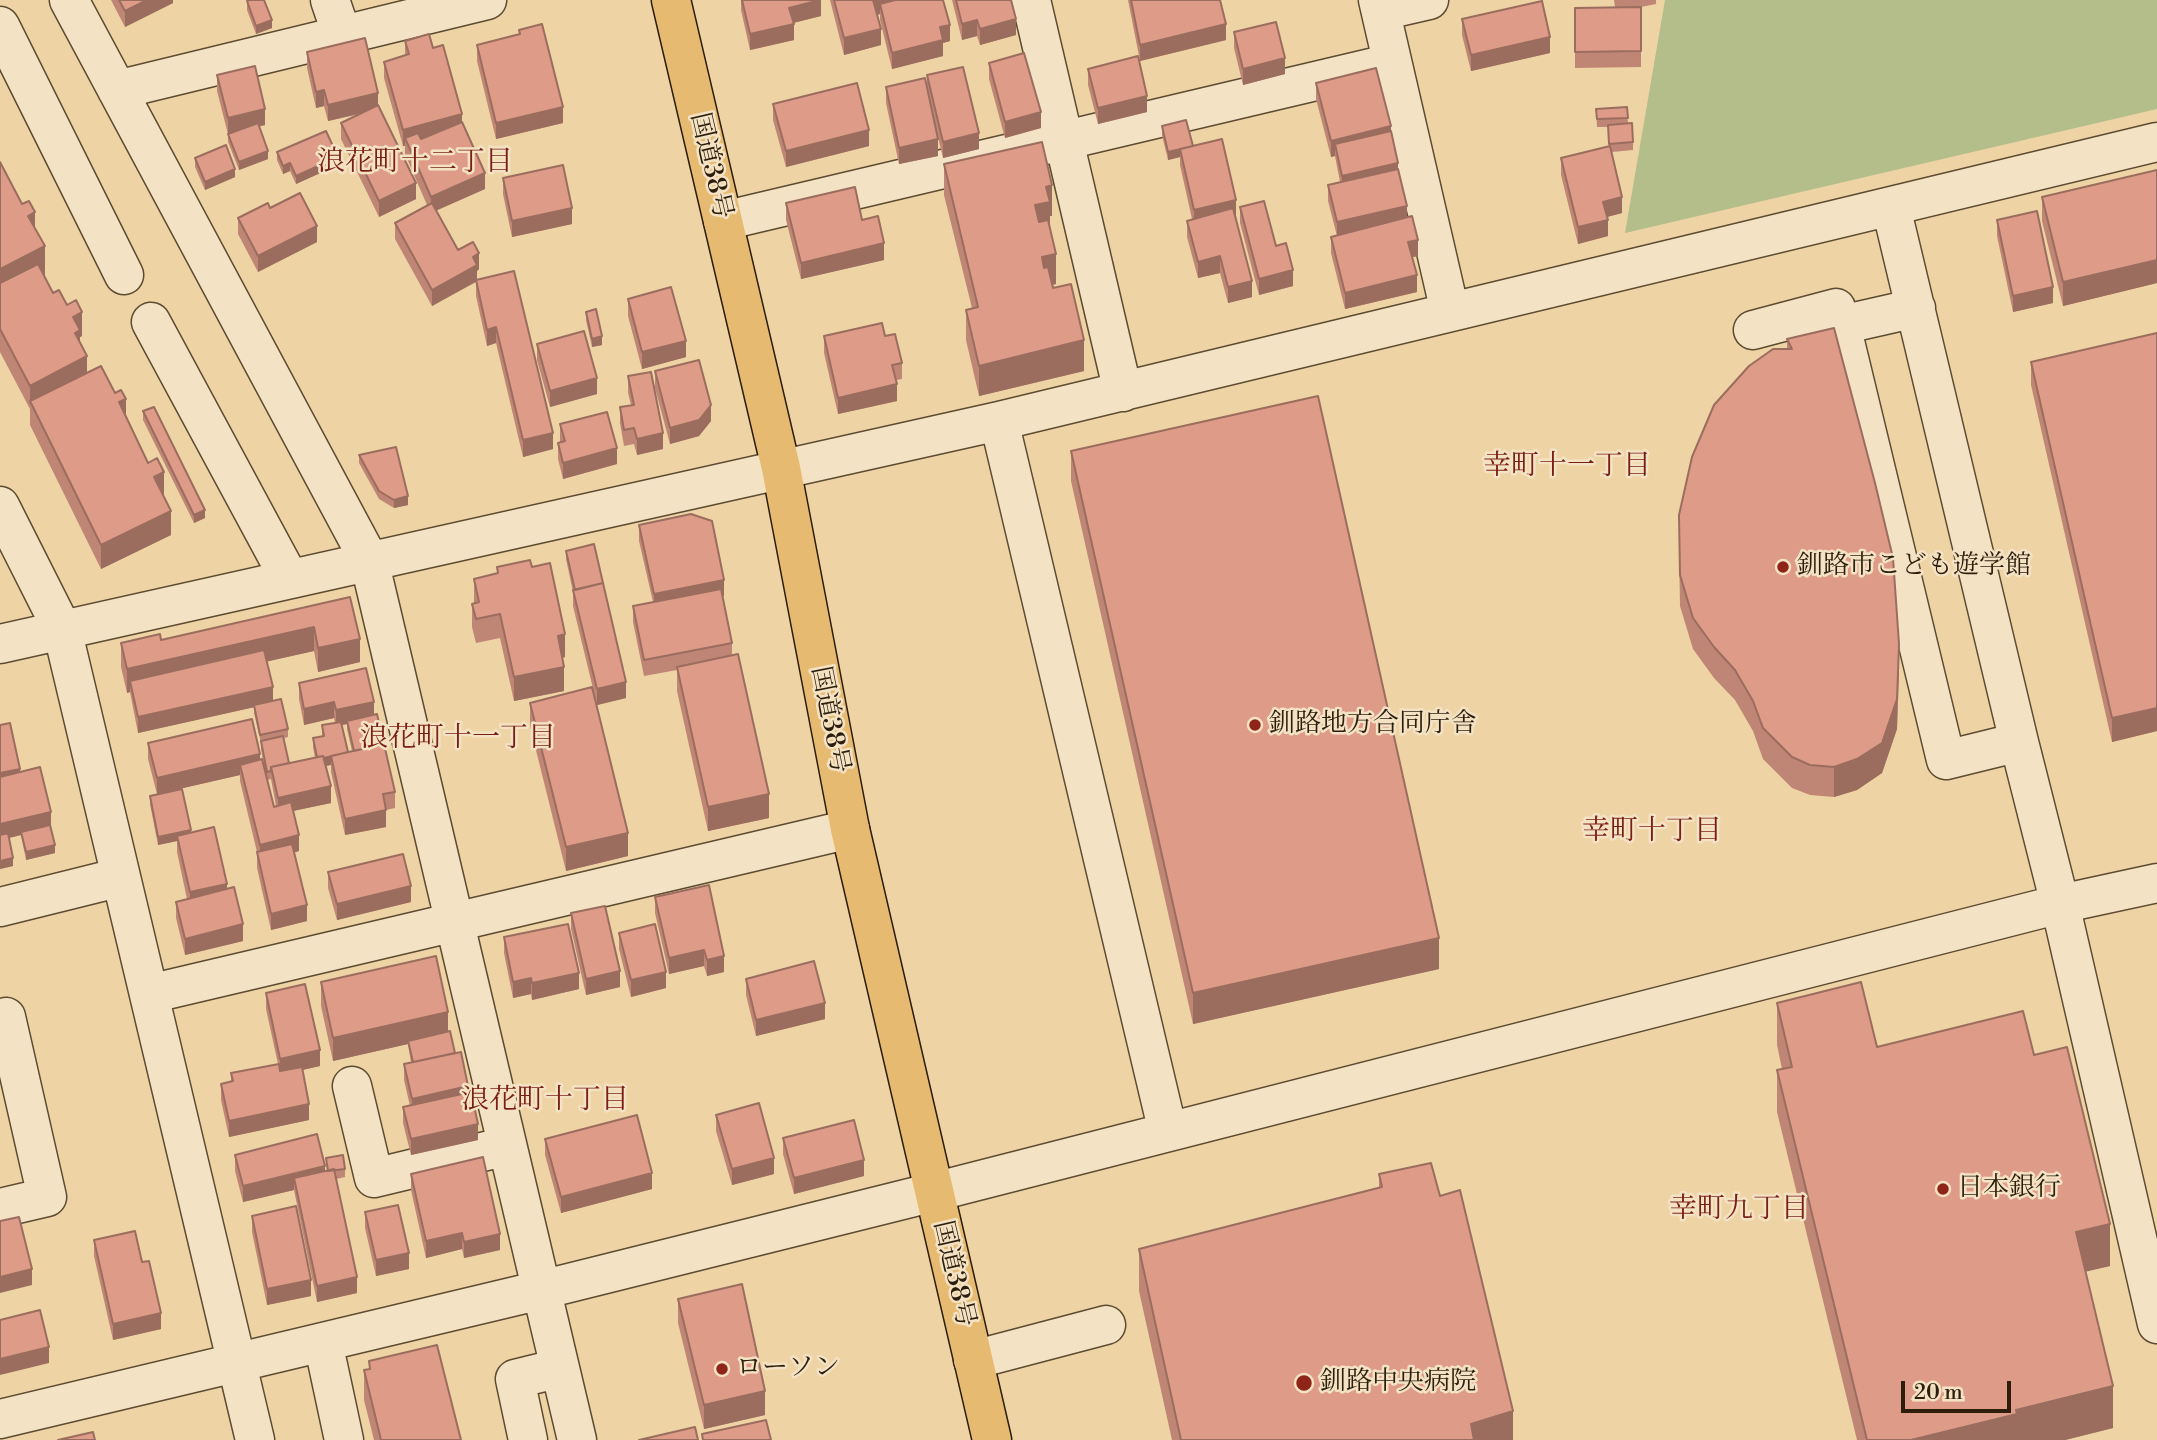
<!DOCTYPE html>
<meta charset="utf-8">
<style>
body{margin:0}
#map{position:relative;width:2157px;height:1440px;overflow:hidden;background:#eed3a4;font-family:"Libre Bodoni",serif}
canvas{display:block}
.scale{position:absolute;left:1901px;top:1381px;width:110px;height:32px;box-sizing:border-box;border:4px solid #2d1e0c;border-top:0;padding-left:9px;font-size:21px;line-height:24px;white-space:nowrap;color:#2d1e0c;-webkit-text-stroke:5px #f4e2c4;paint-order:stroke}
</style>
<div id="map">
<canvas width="2157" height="1440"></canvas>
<div class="scale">20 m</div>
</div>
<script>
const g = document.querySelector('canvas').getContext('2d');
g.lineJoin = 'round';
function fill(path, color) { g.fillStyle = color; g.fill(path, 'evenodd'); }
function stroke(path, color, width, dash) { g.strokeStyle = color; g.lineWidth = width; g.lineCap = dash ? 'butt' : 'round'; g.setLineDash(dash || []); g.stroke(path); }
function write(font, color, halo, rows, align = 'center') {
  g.font = font + ' "Libre Bodoni","Noto Serif JP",serif'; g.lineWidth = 5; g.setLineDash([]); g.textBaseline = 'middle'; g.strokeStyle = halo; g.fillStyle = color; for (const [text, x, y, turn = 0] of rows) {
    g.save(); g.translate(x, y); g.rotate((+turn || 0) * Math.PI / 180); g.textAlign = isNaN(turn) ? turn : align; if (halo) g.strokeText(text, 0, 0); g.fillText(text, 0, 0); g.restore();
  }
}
fill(new Path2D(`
 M1665 0H2157V109L1625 233Z`), '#b3be8b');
const minor = new Path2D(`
 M69 0 369 560 577 1440
 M330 0 342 35
 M1031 0 1123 392
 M1378 0 1450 312
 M1381 11 1429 0
 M0 26 124 275
 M117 90 487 0
 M1891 207 2019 742 2060 904 2157 1324
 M723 221 1392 63
 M1916 308 1841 325 1946 760 2019 742
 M151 322 289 578
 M1753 330 1836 308 1841 325
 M999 421 1168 1132
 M0 506 62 629 255 1440
 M0 644 999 421 2157 142
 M0 907 121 877
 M149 994 850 829
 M0 1019 6 1017 47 1197 0 1208
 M352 1086 374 1178 507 1146
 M323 1342 344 1440
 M973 1360 1106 1325
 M0 1419 541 1290 934 1192 2060 904 2157 883
 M528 1440 515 1379 560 1368`);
const highway = new Path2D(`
 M671 0 781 468 850 829 992 1440`);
stroke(minor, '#5d4b32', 41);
stroke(highway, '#2d1e0c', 41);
stroke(minor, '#f4e2c4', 38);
stroke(highway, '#e7ba72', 38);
fill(new Path2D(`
 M111 0H173V3L125 27Z
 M741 0H821V16L793 23 794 40 750 50 741 10Z
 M830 0H892L950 41 943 43V56L892 69 880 20V14L877 15 881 45 844 55Z
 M952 0H1011L1016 35 980 45 977 36 962 40Z
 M1128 0H1220L1226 40 1140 61Z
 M1614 0H1656V4L1641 7V67L1575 68V8L1615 7Z
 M247 1 272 28 256 34 247 10Z
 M1462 19 1550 53 1471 71 1462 35Z
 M519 30 563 123 496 139 477 61V45L519 34Z
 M1234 32 1285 74 1243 85 1234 48Z
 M405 41 433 48 462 122 485 189 436 210 458 250 479 269 477 271V279L553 449 523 457 496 343 487 346 476 296V282L432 306 395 239V223L427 205 405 154V146H403L384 78V62L405 56Z
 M307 52 378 106 416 199 379 217 341 139V123L360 114 328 121 324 106 316 108 307 68Z
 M989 63 1041 128 1005 138 989 79Z
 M1088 69 1147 112 1098 124 1088 85Z
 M217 75 265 125 259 126 268 159 239 170 228 142V134L217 91Z
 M927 75 979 149 943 158 934 121 938 156 899 164 886 103V87L927 89Z
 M1316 83 1391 131 1407 218 1418 256 1412 257 1417 292 1345 309 1331 253V237L1337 236 1328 201V185L1340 182 1335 156 1331 157 1316 99Z
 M773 104 869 146 786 167 773 120Z
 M1627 107 1628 124 1633 142V150L1612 152 1622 213 1607 217 1608 236 1578 244 1561 175V158L1609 146 1608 127H1597L1596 109Z
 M1162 126 1193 146 1236 216 1252 297 1228 303 1220 273 1198 278 1187 237V221L1192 219 1180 165V157L1168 160 1162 135Z
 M277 152 338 165 296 184 290 171 283 174 277 160Z
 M195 158 235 177 205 190 195 167Z
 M0 162 35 228 44 276 53 293 82 336 80 337V342L87 373 126 417 164 496 171 535 101 569 30 425V409L0 352Z
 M944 164 1052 216H1050V228L1056 284 1053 285 1084 371 979 396 966 340V310L972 308 944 195Z
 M2157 170V283L2063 306 2042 221V197Z
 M503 178 572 224 512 237 503 194Z
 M786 203 862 220 884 260 801 279 786 220Z
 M1240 207 1276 246 1293 286 1259 295 1240 223Z
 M238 218 317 242 258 272 238 234Z
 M1997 220 2053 303 2013 312 1997 236Z
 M628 299 686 357 642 369 628 316Z
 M586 312 602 345 592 347 586 320Z
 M1834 328 1899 675 1897 729 1882 773 1857 790 1834 797 1810 795 1792 788 1763 759 1753 731 1735 700 1714 678 1693 649 1680 606 1679 546V515L1787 349V339Z
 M2157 333V731L2112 742 2031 385V362Z
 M824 336H885L902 363V379L896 380 897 401 838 414 824 353Z
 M537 344 597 394 550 407 537 360Z
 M655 371 711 421 699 436 670 444 655 388Z
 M628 376 663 449 637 455 634 444 624 446 620 423V407L631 405 628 393Z
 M143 411 205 518 194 523 143 420Z
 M560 424 617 464 563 479 558 459V443L560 442Z
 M1071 451 1439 969 1193 1024 1071 481Z
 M359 455 408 505 394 508 379 499 359 463Z
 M639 525 724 596H723L732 643V655L769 818 708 831 677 691V670L644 676 633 622V606L653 602 639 541Z
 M566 551 603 583 626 698 597 705 573 606V592L566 559Z
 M497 567H532L565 657 563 658 564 691 514 701 500 638 476 643 472 627V604L474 603V579L497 574Z
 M350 597 360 662 318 672 314 651 267 661 273 701 288 729V737L284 738 289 763 315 758 313 747V738L322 736V725L335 723 334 718 304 725 299 699V683L374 714 395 792V808L386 810V827L345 835 331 772V765L326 766 331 803 293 811 299 851 294 853 307 921 271 930 257 868V852L240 781V775L157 794 148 759V743L260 760 266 777 261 749V743L254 713V707L138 733 130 692 127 693 121 667V643L161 640ZM347 724V729L352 751 348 752 342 725ZM271 779 276 806 274 807 267 780Z
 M530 703 628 856 566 871 530 726Z
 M20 772 51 826 55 853 26 860 21 835 9 838 13 866 0 869Z
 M150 796 191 832 227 889 243 941 185 955 176 918V902L187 899 177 852V841L158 845 150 804Z
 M328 872 411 902 337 920 328 888Z
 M655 897 724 972 707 976 704 966 669 974 655 913Z
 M571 913 620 987 586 995 571 929Z
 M619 933 666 988 631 997 619 949Z
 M504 937 579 989 532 1000 531 994 513 998 504 953Z
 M746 979 825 1019 756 1036 746 995Z
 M321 982 448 1032 468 1093 478 1140 411 1155 403 1123V1107L410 1106 404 1080V1064L411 1063 408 1044 333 1061 321 1006Z
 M266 993 320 1066 302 1070 309 1120 229 1137 221 1100V1084L231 1081V1073L278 1064 266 1009Z
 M1777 1003 1877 1047 2034 1055 2110 1266 2085 1271 2113 1428 2065 1440H1857L1777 1112V1070L1782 1069 1777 1045Z
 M716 1115 774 1174 732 1185 716 1131Z
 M783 1138 864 1176 794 1194 783 1154Z
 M545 1139 652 1189 561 1213 545 1155Z
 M235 1155 325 1171H327L326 1158 345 1169V1177L336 1179 357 1293 317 1302 294 1190 243 1202 235 1171Z
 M411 1174 500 1250 464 1258 462 1249 426 1258 411 1190Z
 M1379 1174 1440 1196 1513 1440H1172L1139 1291V1249L1379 1187Z
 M365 1212 409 1269 376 1276 365 1228Z
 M252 1216 311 1296 267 1305 252 1232Z
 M94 1240 142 1262 161 1329 113 1340 94 1256Z
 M678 1299 765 1415 704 1429 678 1323Z
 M369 1361 461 1440H374L364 1400V1370L369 1369Z`), '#bf8675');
fill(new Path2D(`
 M147 0H173V3L125 27V11Z
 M821 0V16L789 24V8Z
 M873 0H892V11L880 4V14L873 16Z
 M1016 19V35L980 45V29Z
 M272 20V28L256 34V26Z
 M977 20V36L962 40V24Z
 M794 24V40L750 50V34Z
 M1226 24V40L1140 61V45Z
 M950 25V41L943 43V56L892 69V53L940 27Z
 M881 29V45L844 55V38Z
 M1550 37V53L1471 71V55Z
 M1285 58V74L1243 85V69Z
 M324 90V106L316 108V92Z
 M378 93V109L328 121V105Z
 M1147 96V112L1098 124V108Z
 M563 107V123L496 139V123Z
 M265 109V125L228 134V118Z
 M1041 112V128L1005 138V122Z
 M462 114V130L408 145 405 138V146H403V130Z
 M1391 126V143L1335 144V156L1331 157V141Z
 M869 130V146L786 167V151Z
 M979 133V149L943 158V142Z
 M938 139V156L899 164V148Z
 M1180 149V157L1168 160V152Z
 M268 151V159L239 170V162Z
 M338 157V165L296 184V176Z
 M290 163V171L283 174V166Z
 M1398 163V179L1342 192V176Z
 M235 169V177L205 190V182Z
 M485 173V189L431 213V197Z
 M416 183V199L379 217V201Z
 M1052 185V216H1050V232L1035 236V205L1046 187Z
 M1622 197V213L1603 218V202Z
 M1236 200V216L1194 226V210Z
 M1407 206V222L1337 238V222Z
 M572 208V224L512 237V221Z
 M35 212V242L28 216Z
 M1608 220V236L1578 244V227Z
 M317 226V242L258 272V256Z
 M1418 240V256L1408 258V242Z
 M884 243V260L801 279V263Z
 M45 246V276L0 300V269Z
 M479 253V269L477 271V281L432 306V290L473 257Z
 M1056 254V284L1042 287V257Z
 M1220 256V273L1198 278V262Z
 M2157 260V283L2063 306V282Z
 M1293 270V286L1259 295V279Z
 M1417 275V292L1345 309V293Z
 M1252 281V297L1228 303V287Z
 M2053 287V303L2013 312V296Z
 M82 312V336L80 337V354L75 356 73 317Z
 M496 327V343L487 346V330Z
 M602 336V345L592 347V339Z
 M1084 340V371L979 396V366Z
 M686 341V357L642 369V352Z
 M87 356V380L30 401V386Z
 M597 378V394L550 407V391Z
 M897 384V401L838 414V398Z
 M126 399V423L119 402Z
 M711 405V421L699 436 670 444V428Z
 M553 433V449L523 457V440Z
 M663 433V449L637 455V439Z
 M617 448V464L563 479V463Z
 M164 472V496L154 477Z
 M408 496V505L394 508V500Z
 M205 510V518L194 523V515Z
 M171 511V535L101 569V545Z
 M724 580V596L654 611V594Z
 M314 627V651L132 692 130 681V692L127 693V669Z
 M565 634V657L558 659V636Z
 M360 639V662L318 672V648Z
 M1899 644 1897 729 1882 773 1857 790 1834 797V767Z
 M564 667V691L514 701V677Z
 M626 682V698L597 705V689Z
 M273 687V703L138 733V717Z
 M334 702V718L304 725V709Z
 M374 702V718L347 721V724L336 726V710Z
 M2157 708V731L2112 742V718Z
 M260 754V770L240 765V775L157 794V778Z
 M331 756V765L317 767V759Z
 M20 769V785L0 789V773Z
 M331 786V803L278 814V798Z
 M769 794V818L708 831V807Z
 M386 810V827L345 835V819Z
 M51 812V828L21 832V835L0 840V824Z
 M191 830V838L177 836V841L158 845V837Z
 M628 833V856L566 871V847Z
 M299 835V851L260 861V845Z
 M55 845V853L26 860V852Z
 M13 858V866L0 869V861Z
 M227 884V900L190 908V892Z
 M411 886V902L337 920V904Z
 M307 905V921L271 930V914Z
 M243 924V941L185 955V939Z
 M1439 938V969L1193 1024V993Z
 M704 950V966L669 974V958Z
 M724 956V972L707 976V960Z
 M620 971V987L586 995V979Z
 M666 972V988L631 997V980Z
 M579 973V989L532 1000V983Z
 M531 978V994L513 998V982Z
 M825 1003V1019L756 1036V1020Z
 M448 1012V1035L408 1041V1044L333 1061V1038Z
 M320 1050V1066L280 1075V1059Z
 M468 1086V1102L412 1115V1099Z
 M309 1104V1120L229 1137V1121Z
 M478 1124V1140L411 1155V1139Z
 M774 1158V1174L732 1185V1169Z
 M864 1160V1176L794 1194V1178Z
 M325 1166V1182L294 1178V1190L243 1202V1186Z
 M652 1173V1189L561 1213V1197Z
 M2110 1224V1266L2076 1274V1232Z
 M462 1233V1249L426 1258V1241Z
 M500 1234V1250L464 1258V1242Z
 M409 1253V1269L376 1276V1260Z
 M32 1269V1285L0 1293V1277Z
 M357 1277V1293L317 1302V1286Z
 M311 1280V1296L267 1305V1289Z
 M161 1313V1329L113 1340V1324Z
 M49 1347V1363L0 1375V1359Z
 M2113 1386V1428L2065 1440H1911L2016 1410Z
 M765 1391V1415L704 1429V1405Z
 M1513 1411V1440H1471V1424Z`), '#9b6d5f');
const building = new Path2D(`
 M119 0H147L125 11Z
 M250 0H264L272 20 256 26 247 1Z
 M742 0H820L789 8 794 24 750 34Z
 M834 0H873L881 29 844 38Z
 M895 0H943L950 25 940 27 943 40 892 53 880 4Z
 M956 0H1011L1016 19 980 29 977 20 962 24Z
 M1131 0H1220L1226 24 1140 45Z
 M1542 1 1550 37 1471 55 1462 19Z
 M1641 7V51L1575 52V8Z
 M1276 22 1285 58 1243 69 1234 32Z
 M542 24 563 107 496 123 477 45 520 34 519 30Z
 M429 34 433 48 443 45 462 114 403 130 384 62 409 54 405 41Z
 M365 38 378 93 328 105 324 90 316 92 307 52Z
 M1024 53 1041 112 1005 122 989 63Z
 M1138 56 1147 96 1098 108 1088 69Z
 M255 66 265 109 228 118 217 75Z
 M963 67 979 133 943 142 927 75Z
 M1376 68 1391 126 1331 141 1316 83Z
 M925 78 938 139 899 148 886 87Z
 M857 83 869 130 786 151 773 104Z
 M378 105 416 183 379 201 341 123Z
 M1627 107 1628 118 1597 119 1596 109Z
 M1186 120 1193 146 1168 152 1162 126Z
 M462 122 485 173 431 197 405 138 418 133 421 139Z
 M258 123 268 151 239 162 228 134Z
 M1632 123 1633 142 1609 144 1608 125Z
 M326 131 338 157 296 176 290 163 283 166 277 152Z
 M1391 131 1398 163 1342 176 1335 144Z
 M1222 139 1236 200 1194 210 1180 149Z
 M1042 142 1052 185 1046 187 1050 202 1035 205 1039 222 1048 220 1056 254 1042 257 1044 268 1048 267 1053 288 1071 284 1084 340 979 366 966 310 978 307 944 164Z
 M226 145 235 169 205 182 195 158Z
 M1610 146 1622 197 1603 202 1608 220 1578 227 1561 158Z
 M0 162 22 204 29 201 35 212 28 216 45 246 0 269Z
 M563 165 572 208 512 221 503 178Z
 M1398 169 1407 206 1337 222 1328 185Z
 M2157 170V260L2063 282 2042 197Z
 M855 187 862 220 878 216 884 243 801 263 786 203Z
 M300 193 317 226 258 256 238 218 268 203 270 208Z
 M1264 201 1276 246 1286 243 1293 270 1259 279 1240 207Z
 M432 203 458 250 473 242 479 253 473 257 477 265 432 290 395 223Z
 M1233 208 1252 281 1228 287 1220 256 1198 262 1187 221Z
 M2037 211 2053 287 2013 296 1997 220Z
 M1412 216 1418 240 1408 242 1417 275 1345 293 1331 237Z
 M38 264 53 293 59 290 67 305 76 300 82 312 73 317 80 330 75 333 87 356 30 386 0 329V283Z
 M514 271 553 433 523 440 496 327 487 330 476 280Z
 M671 287 686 341 642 352 628 299Z
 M596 309 602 336 592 339 586 312Z
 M882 323 885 336 895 334 902 363 892 365 897 384 838 398 824 336Z
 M1834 328 1875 483 1893 558 1899 644 1897 699 1882 743 1857 759 1834 767 1810 765 1792 757 1763 728 1753 701 1735 670 1714 647 1693 618 1680 575 1679 515 1692 457 1714 405 1749 366 1773 349H1792L1787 339Z
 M584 331 597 378 550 391 537 344Z
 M2157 333V708L2112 718 2031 362Z
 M699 360 711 405 699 420 670 428 655 371Z
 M101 366 115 393 121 390 126 399 119 402 148 463 157 458 164 472 154 477 171 511 101 545 30 401Z
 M651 372 663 433 637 439 634 428 624 430 620 407 634 405 628 376Z
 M1318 396 1439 938 1193 993 1071 451Z
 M154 407 205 510 194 515 143 411Z
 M607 412 617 448 563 463 558 443 565 441 560 424Z
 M396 447 408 496 394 500 379 491 359 455Z
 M691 514 712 521 724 580 654 594 639 525Z
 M594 544 603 583 575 590 566 551Z
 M530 560 532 567 550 563 565 634 558 636 564 667 514 677 500 614 476 619 472 604 479 602 474 579 498 573 497 567Z
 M603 583 626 682 597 689 573 590Z
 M721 589 732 643 644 660 633 606Z
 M350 597 360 639 318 648 314 627 127 669 121 643 160 634 161 640Z
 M264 650 273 687 138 717 130 681Z
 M738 654 769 794 708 807 677 667Z
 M366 668 374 702 336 710 334 702 304 709 299 683Z
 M592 687 628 833 566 847 530 703Z
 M281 699 288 729 260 735 254 705Z
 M377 714 384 744 354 751 347 721Z
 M252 719 260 754 157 778 148 743Z
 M341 722 348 752 324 758 323 756 317 757 313 738 324 736 322 725Z
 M10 723 20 769 0 773V725Z
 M283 736 289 763 271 767V771L267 772 261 741Z
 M384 744 395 792 383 794 386 810 345 819 331 756Z
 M323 756 331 786 278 798 271 767Z
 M262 759 274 807 291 802 299 835 260 845 240 765Z
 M40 767 51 812 0 824V777Z
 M182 789 191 830 158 837 150 796Z
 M50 825 55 845 26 852 21 832Z
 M214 827 227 884 190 892 177 836Z
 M8 833 13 858 0 861V835Z
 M292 844 307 905 271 914 257 852Z
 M403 854 411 886 337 904 328 872Z
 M709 885 724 956 707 960 704 950 669 958 655 897Z
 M234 887 243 924 185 939 176 902Z
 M605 906 620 971 586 979 571 913Z
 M568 924 579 973 532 983 531 978 513 982 504 937Z
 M655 924 666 972 631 980 619 933Z
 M436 956 448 1012 333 1038 321 982Z
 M814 961 825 1003 756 1020 746 979Z
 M1861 982 1877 1047 2023 1011 2034 1055 2067 1047 2110 1224 2076 1232 2113 1386 2016 1410 2017 1414 1911 1440H1867L1777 1070 1792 1067 1777 1003Z
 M305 984 320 1050 280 1059 266 993Z
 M450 1031 455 1053 413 1062 408 1041Z
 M461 1052 468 1086 412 1099 404 1064Z
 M279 1064 280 1071 302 1067 309 1104 229 1121 221 1084 233 1081 231 1073Z
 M471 1092 478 1124 411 1139 403 1107Z
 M759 1103 774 1158 732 1169 716 1115Z
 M637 1115 652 1173 561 1197 545 1139Z
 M854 1120 864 1160 794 1178 783 1138Z
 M317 1134 325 1166 243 1186 235 1155Z
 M343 1155 345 1169 328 1171 326 1158Z
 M483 1157 500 1234 464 1242 462 1233 426 1241 411 1174Z
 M1431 1163 1440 1196 1460 1190 1513 1411 1471 1424 1474 1440H1181L1139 1249 1382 1187 1379 1174Z
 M334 1169 357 1277 317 1286 294 1178Z
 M398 1205 409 1253 376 1260 365 1212Z
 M296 1206 311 1280 267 1289 252 1216Z
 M19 1217 32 1269 0 1277V1221Z
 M135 1231 142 1262 149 1261 161 1313 113 1324 94 1240Z
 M742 1284 765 1391 704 1405 678 1299Z
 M40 1310 49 1347 0 1359V1320Z
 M437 1345 461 1440H381L364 1370 370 1369 369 1361Z
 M766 1420 771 1440H703L702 1434Z
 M695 1427 698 1440H639Z
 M93 1432 95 1440H58Z`);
fill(building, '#de9c88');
stroke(building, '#9b6d5f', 2);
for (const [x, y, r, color] of [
 [1783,567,7,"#8f2418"],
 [1255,725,7,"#8f2418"],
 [1943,1189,7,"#8f2418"],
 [722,1369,7,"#8f2418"],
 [1304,1383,9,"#8f2418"]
]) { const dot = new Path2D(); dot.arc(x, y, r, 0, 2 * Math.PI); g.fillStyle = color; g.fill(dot); stroke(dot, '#f4e2c4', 2.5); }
write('26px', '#2d1e0c', '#f4e2c4', [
 ["国道38号",710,166,77],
 ["国道38号",829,720,79],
 ["国道38号",953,1274,77]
]);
write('26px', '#2d1e0c', '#f4e2c4', [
 ["釧路市こども遊学館",1797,567],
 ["釧路地方合同庁舎",1269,725],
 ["日本銀行",1957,1189],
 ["ローソン",736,1369],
 ["釧路中央病院",1320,1383]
], 'left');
write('28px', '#7a1f14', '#f4e2c4', [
 ["浪花町十二丁目",415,163],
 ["幸町十一丁目",1567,467],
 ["浪花町十一丁目",458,739],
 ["幸町十丁目",1652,832],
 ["浪花町十丁目",545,1101],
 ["幸町九丁目",1739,1210]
]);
</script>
